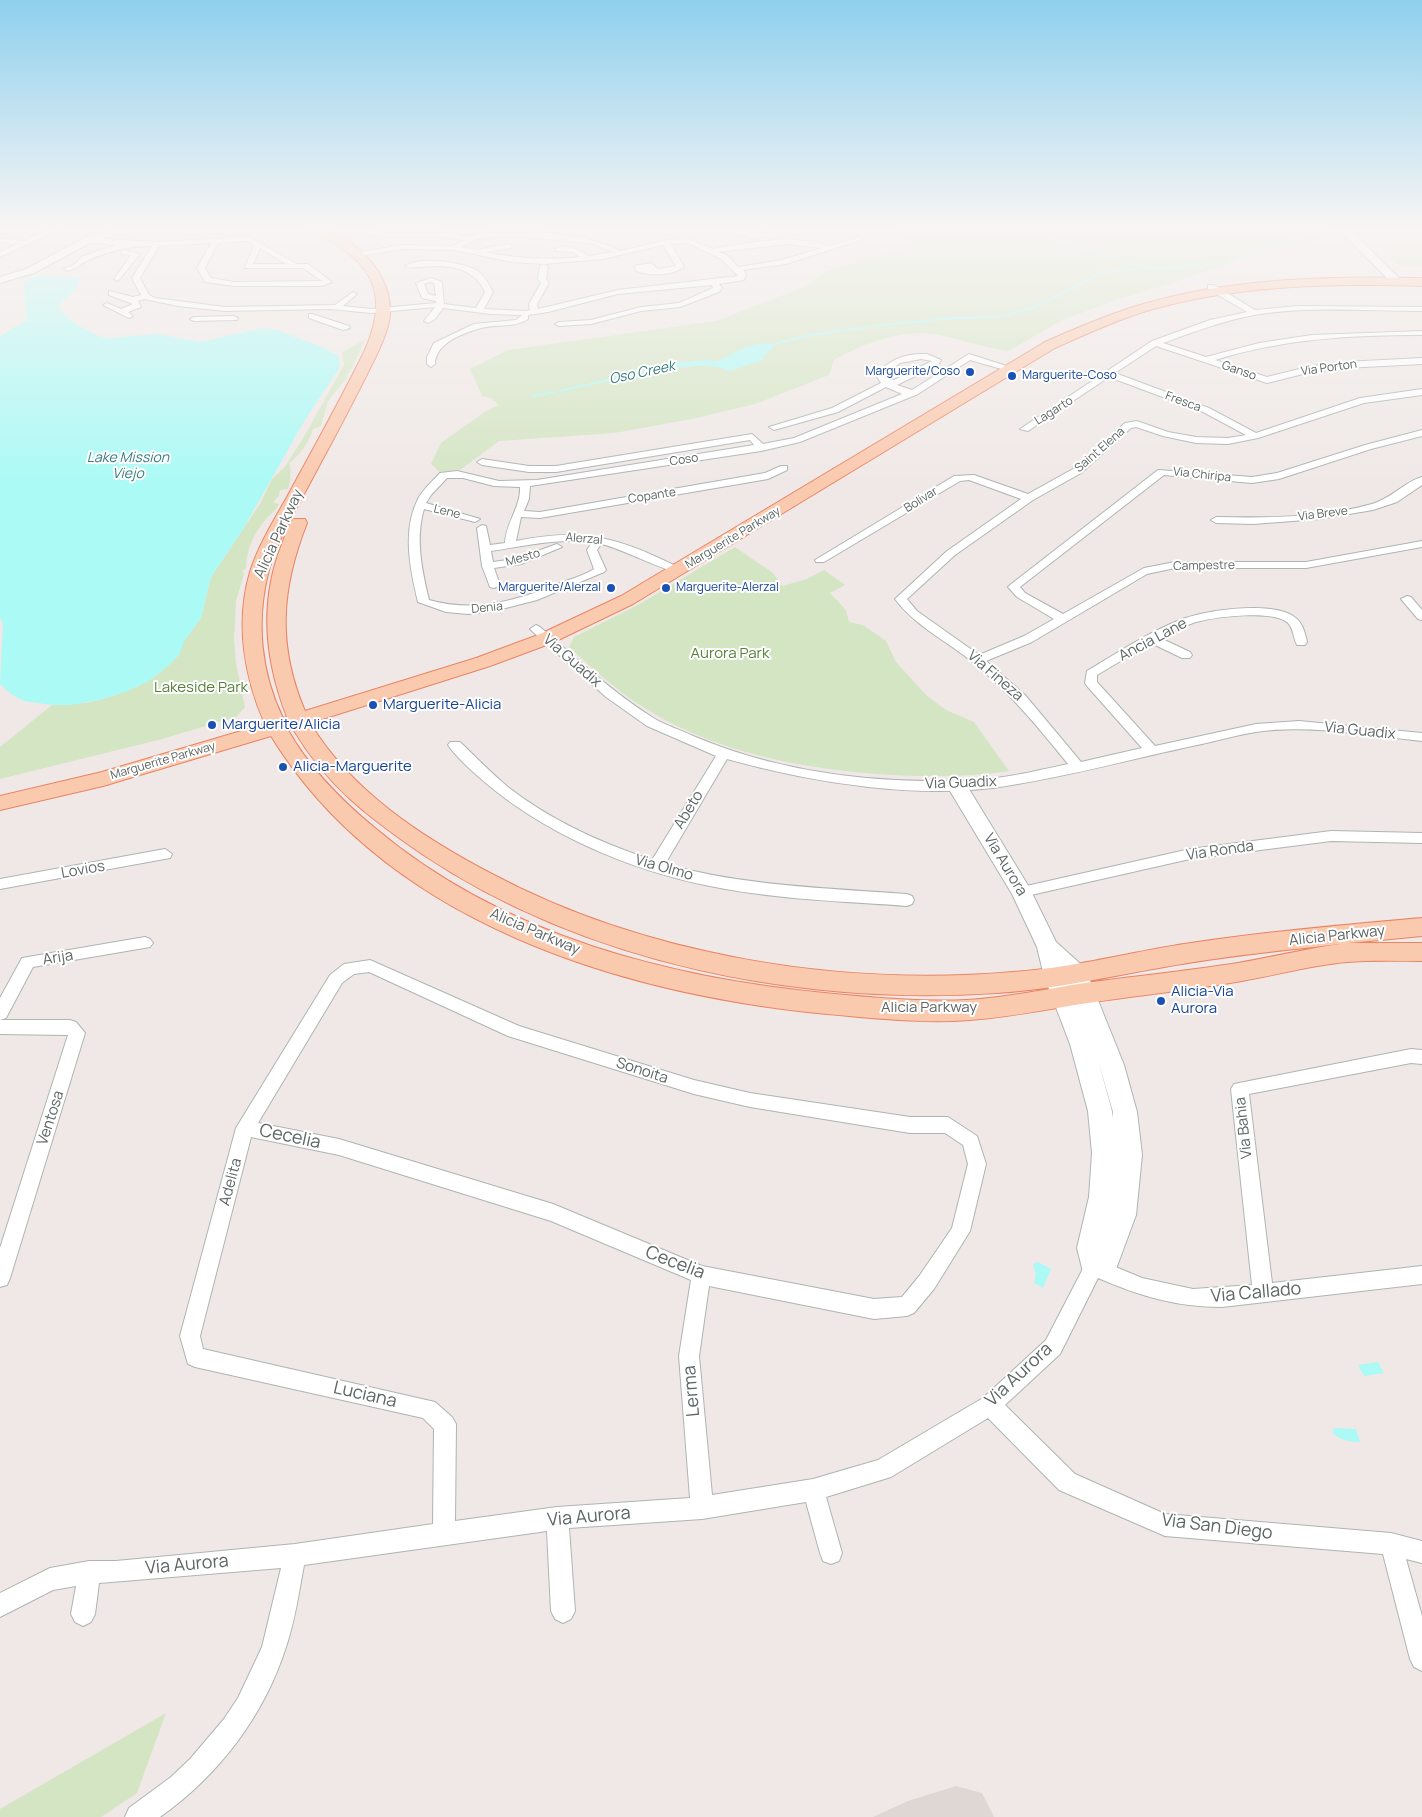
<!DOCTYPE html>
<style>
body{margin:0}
canvas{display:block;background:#efe8e6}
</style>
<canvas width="1422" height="1817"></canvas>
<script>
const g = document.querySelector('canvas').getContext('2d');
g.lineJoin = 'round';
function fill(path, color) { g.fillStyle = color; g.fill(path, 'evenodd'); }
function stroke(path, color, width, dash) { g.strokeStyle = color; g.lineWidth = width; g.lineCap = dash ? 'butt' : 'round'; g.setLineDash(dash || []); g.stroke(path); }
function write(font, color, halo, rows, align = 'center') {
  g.font = font + ' Manrope,sans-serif'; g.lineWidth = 4; g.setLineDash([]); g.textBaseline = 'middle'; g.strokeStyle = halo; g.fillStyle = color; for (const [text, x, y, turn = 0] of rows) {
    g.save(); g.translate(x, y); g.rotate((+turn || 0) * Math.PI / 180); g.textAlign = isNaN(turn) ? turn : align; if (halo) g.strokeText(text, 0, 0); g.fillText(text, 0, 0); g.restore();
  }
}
fill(new Path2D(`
 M956 1786 982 1793 994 1817H873L908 1801Z`), '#ded7d4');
fill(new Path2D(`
 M893 229H1326L1331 237 1267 250 1170 284 1112 301 1061 321 1008 351C986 348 966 341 944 336 907 327 866 342 834 360L829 375 755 404 692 419 614 433 499 441 460 470 440 472 431 464 441 443 486 411 499 405 491 398 482 396 470 369 508 350 716 321 804 287 826 271 899 249 908 242 905 236Z
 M1375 242 1422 243V266H1400Z
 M366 339 350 372 347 374V378L328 401 321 426 313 429C310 441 300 455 289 463 292 468 290 484 288 489L280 490 279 496 274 501V503L279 504C276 510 271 514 266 519 254 533 246 550 246 568L243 571 244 574 236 601 234 639 236 664 245 707 236 717 162 739 0 779V747L52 705 86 703 113 696 137 687 161 672 201 618 211 577 260 504 272 479 285 467 305 435 344 365 342 352Z
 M735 547 773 573 782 586 807 579 824 570 845 585 830 593 846 610 849 622 863 625 886 641 896 662 927 696 946 710 974 722 1009 771C965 778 921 777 877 774 786 767 695 747 621 692 603 678 586 662 569 647L574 637 638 605Z
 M166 1713 137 1793 101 1817H0V1809Z`), '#d4e5c4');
fill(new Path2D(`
 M41 275 81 278 77 288 57 307 74 323 98 336 108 338 159 334 200 342 263 328 277 330 322 347 339 356V369L306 418 243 529 211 577 201 618 185 640 179 655 168 666 149 681 125 692 100 700 70 705H52L24 701 11 694 0 684 3 625 0 616V336L27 320 24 282 30 278Z
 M764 343 771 344 773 348 764 356 763 360 729 371C704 360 679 370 653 370L682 362 707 360 718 361 745 347Z
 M1038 1262 1051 1269 1043 1288 1034 1283 1036 1274 1033 1264Z
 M1378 1362 1384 1373 1364 1376 1358 1365Z
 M1334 1428 1356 1429 1360 1442C1350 1442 1339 1440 1332 1432Z`), '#abfaf6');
stroke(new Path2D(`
 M1010 229 1069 243 1129 263 1150 267
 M1131 269 1204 266 1229 261 1311 234 1315 229
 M1007 315 1036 307 1101 273 1125 269
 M875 326 942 319 1003 316
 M766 346 810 335 869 327
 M560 391 658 369
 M532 396 555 392`), '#abfaf6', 2);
const street = new Path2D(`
 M50 229H60L0 257V252L17 244 0 242V238L24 241Z
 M716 229 751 230 779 235 775 237 762 236 753 239Z
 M367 230C394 233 421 231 448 233 454 234 464 238 470 236 506 227 588 232 620 251L667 240 689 239 712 249 753 242 787 239 817 242 830 246 860 237 864 239 786 264 743 270 746 274 744 280 719 284 722 288 719 292 680 307 641 311 591 324 559 326 555 324 559 322 591 320 641 307 679 303 713 288 712 285 618 294 548 312 528 315V319C513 329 495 323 478 329 461 334 435 344 435 364L431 367 427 364V357L434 343 474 324 516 320 522 315 491 314 443 308 435 319 428 323 424 321 435 307 371 313 330 309 225 311 178 306 145 299 138 301 141 307 128 312 133 316 129 318 103 305 107 303 121 309 133 304 109 295V291L133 297 141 295 132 278 152 246C130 246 112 250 91 259 82 262 79 268 68 271L64 269 75 264 83 256 116 245 85 242 88 238 157 242 249 237 297 264H308L332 282 322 286H234L205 282 197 268 211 243 159 246 140 278 149 295 155 298 225 307 335 305 353 292 357 294 343 306 371 309 436 303V301L422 298 416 283 431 278 442 282 444 304 476 308 485 292C473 266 446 264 420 267 414 267 410 269 405 266 420 256 465 262 479 272 486 278 489 285 493 292L484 309 526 311 530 310 529 304 541 283 538 279 540 266 544 264 512 262 454 250 402 249 355 257V253L402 245 453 246 464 240C431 232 397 240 364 234ZM515 236 590 243 613 252 589 256C579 250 566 243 555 249L556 251 573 252 580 257C548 260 517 259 485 252L511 248 512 246 508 244 477 250 461 247 478 238ZM248 241 254 245 245 268H303L322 281 234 282 211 278 205 268 218 243ZM688 243 721 259 738 276 618 290 538 309 537 304 549 283 546 279 548 266 544 264 603 259 663 245 676 266 658 269 651 263 634 266 636 271C650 276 672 276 684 267L671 244ZM787 244 822 248 782 260 738 267 727 255 718 252ZM260 248 286 264H253ZM431 282 434 283 436 296 428 294 424 284Z
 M122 250 140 254 118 281 114 279 131 255 122 254Z
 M1208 285H1214L1255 310 1298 306 1422 307V311C1366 311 1309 306 1254 315 1223 321 1193 332 1163 343L1206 357 1259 343 1312 335 1422 331V335C1352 335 1282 339 1215 360L1267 377 1307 367 1344 362 1422 358V364L1344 368 1307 373 1267 383 1156 346 1115 373 1209 408 1256 433 1360 398 1422 389V395L1364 403 1258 438 1228 444 1196 443 1163 436 1136 427 1131 428 1081 473 1033 500 955 555 907 599 917 611 979 655 1024 636 1054 619 1017 597 1008 587 1010 585 1158 470 1252 477 1277 473 1365 445 1422 430V436L1371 449 1279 479 1252 483 1164 475 1020 587 1025 593 1063 614 1144 568 1175 562H1306L1422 541V547L1306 568H1175L1147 574 1032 642 986 661 1025 695 1081 762 1142 748 1087 686 1085 683 1087 671C1117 653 1147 633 1180 620 1205 610 1270 601 1293 616 1302 621 1305 632 1307 642L1305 645H1297C1293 638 1294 629 1288 623 1274 609 1214 617 1196 622 1184 626 1172 632 1160 638L1190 652 1192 655 1190 658H1182L1151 643 1097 675V682L1155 746 1256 724 1299 721 1422 733V741C1368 736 1310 724 1256 732 1236 735 1216 741 1197 745 1136 758 1074 775 1012 785 924 801 813 783 727 759L665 864C744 886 825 888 907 894L912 896 914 900 912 904 907 906C858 902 808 901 759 894 674 884 587 855 516 806 497 793 461 764 448 745L450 742H460C476 757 491 773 508 787 550 820 601 843 652 860L716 756 647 726 606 697 532 631 530 629 536 625 540 627C577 659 613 693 655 719 667 726 681 730 693 736 775 771 868 783 956 781 994 781 1031 772 1068 764 1038 727 1012 695 975 664 949 642 916 627 895 599L947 551 1021 499 969 480 960 481 824 562H816L815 560 954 476 974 475 1028 494 1073 469 1125 423 1137 421 1168 432 1196 437 1228 438 1246 435 1203 412 1109 377 1028 431 1020 429 1152 341 1210 320 1247 312 1208 289Z
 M312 314 349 326 350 328 343 330 309 318V314Z
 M234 316 238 318 237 320 194 321 190 319 194 317Z
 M927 354 941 360 938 365 897 385 912 390 969 354 1016 369 1012 372 970 360 918 394 800 442 761 451 530 486 529 499 524 511 540 512 765 473 781 466H787V470L768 479 540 518 521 517 516 541C585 527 620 538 682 569V573C673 575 618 547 601 544L597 550 606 570 604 572 537 600 490 612 468 614 446 612 418 602C410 569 402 530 418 499 423 489 433 481 440 473L457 471 499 481 537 480 754 445 750 440 556 472H529L482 465 477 462 482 459 529 466H556L752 434 763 444 794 438 902 394 886 387 838 412 774 430 769 427 832 408 881 383 876 375C889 359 906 353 927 354ZM921 359 932 361 894 380H889L885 375 900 363ZM447 478H463L494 486 520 487C521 507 506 522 505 543L490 545 486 526 482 525 477 528 482 566 490 587 494 588 500 585 494 568 521 564 562 547 557 544 515 559 493 562 491 551C525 546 557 538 592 542L587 550 594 569C583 576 570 579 558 584 515 601 475 613 429 600 422 570 415 539 424 509L475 522 480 519 426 503 431 495Z
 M1422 477V485L1397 502 1373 510 1319 519 1253 524 1216 523 1211 520 1216 517C1267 518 1323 518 1372 504 1392 498 1406 481 1422 477Z
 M1407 596 1411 597 1422 610V620L1418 619 1401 599Z
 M1331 831 1422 833V843L1331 841 1190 859 1022 897 1017 896 1015 892 1017 888 1022 887 1190 849Z
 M165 849 172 854 170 858 0 889V879Z
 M145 937 150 939 153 943 150 947 33 967 6 1018 0 1020V998L22 958Z
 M370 960 519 1026 694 1080 750 1093 910 1117H948L977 1136 986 1164 970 1231 934 1289 914 1313 907 1316 874 1319 709 1286 699 1356 712 1495 813 1479 878 1460 983 1398 1046 1340 1087 1261 1094 1258 1142 1278 1193 1289 1252 1285 1231 1089 1234 1084 1411 1049 1422 1050V1064L1411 1063 1249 1094 1272 1283 1422 1266V1284L1222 1307C1176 1307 1140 1296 1098 1278L1060 1354 1005 1405 1075 1474 1165 1514 1391 1533 1422 1541V1563L1406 1559 1422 1616V1671L1414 1667 1410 1659 1383 1554 1165 1536 1059 1490 988 1418 891 1477 826 1497 842 1553 839 1561 831 1564 823 1561 820 1553 806 1502 702 1519 569 1528 575 1611 571 1619 563 1623 555 1619 551 1611 547 1531 304 1565C299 1592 295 1621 286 1647 264 1716 219 1775 160 1817H125L129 1808 171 1777 190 1759 224 1719 238 1698 262 1647 281 1568 99 1583 95 1614 91 1622 83 1626 75 1622 71 1614 76 1586 53 1590 0 1617V1593L50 1568 89 1561H116L295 1544 433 1524 434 1429 423 1418 195 1367 188 1364 180 1336 236 1128 330 975 344 964ZM369 972 508 1036 694 1094 750 1107 910 1133H945L963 1145 968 1164 952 1228 920 1275 902 1297 874 1299 702 1266 553 1204 339 1139 258 1123 342 983 354 974ZM251 1137 339 1155 551 1221 691 1280 679 1356 690 1498 557 1507 455 1521 456 1424 452 1417 435 1402 203 1349 200 1336Z
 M0 1020H70L76 1022 85 1033 10 1278 7 1285 0 1287V1248L68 1035 0 1034Z`);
const secondary = new Path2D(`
 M117 229H133L92 242 34 273 0 283V277L26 269 84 238Z
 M1338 229H1349L1400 279V283H1392Z
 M957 780 964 781 1029 887 1056 942 1085 968 1124 1065 1137 1112 1142 1155 1136 1215 1116 1269 1094 1280 1084 1276 1077 1248 1089 1197 1092 1153 1088 1111 1070 1044 1044 976 1037 947 1012 894 947 786 950 781ZM1098 1060 1113 1112V1118L1112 1111Z`);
const primary = new Path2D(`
 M308 229C347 228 389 268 390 308 391 323 384 339 378 352 354 402 328 449 302 498 290 521 274 548 268 574 256 622 261 673 283 718L287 717C265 661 259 601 282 544 285 536 288 527 293 519H305L307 523C281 589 277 645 305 711L476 658 538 635 621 596 1045 342C1074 329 1103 317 1133 307 1226 278 1325 276 1422 278V286C1329 283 1233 285 1143 312 1112 322 1084 335 1055 348L633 604 552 643 490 666 310 723C352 792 422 837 492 874 646 956 840 987 1013 972 1071 968 1127 953 1184 944 1263 932 1343 925 1422 918V936L1349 943H1422V961C1397 961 1372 960 1347 962 1312 965 1277 975 1242 981 1191 990 1139 995 1088 1003 1049 1009 1010 1017 970 1020 923 1024 874 1018 827 1014 620 994 385 922 271 736L103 786 0 810V796L102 772 265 724C244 677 235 622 250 572 258 546 274 520 287 497 313 449 340 401 364 352 385 306 381 272 335 244 327 239 315 236 308 229ZM293 729C328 787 367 816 422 854 586 964 801 1006 997 993 1059 989 1120 974 1182 964 1234 955 1287 950 1340 944 1305 949 1272 957 1238 963 1187 971 1136 976 1085 983 1046 989 1006 998 966 1000 923 1002 878 998 835 994 671 979 503 936 375 828 341 800 310 769 288 730Z`);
stroke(street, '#aeb4b5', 2);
stroke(secondary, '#aeb4b5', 2);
stroke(primary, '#e98465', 2);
fill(street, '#fff');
fill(secondary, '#fff');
fill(primary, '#facaaf');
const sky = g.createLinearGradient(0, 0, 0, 483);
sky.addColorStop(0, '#8fd0ee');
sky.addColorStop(0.47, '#f8f5f4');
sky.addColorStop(1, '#f8f5f400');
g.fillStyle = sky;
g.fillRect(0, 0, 1422, 483);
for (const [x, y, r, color] of [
 [970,372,5,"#1a4fb4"],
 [1012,376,5,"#1a4fb4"],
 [611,588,5,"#1a4fb4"],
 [666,588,5,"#1a4fb4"],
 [373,705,5,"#1a4fb4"],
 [212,725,5,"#1a4fb4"],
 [283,767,5,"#1a4fb4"],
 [1161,1001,5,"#1a4fb4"]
]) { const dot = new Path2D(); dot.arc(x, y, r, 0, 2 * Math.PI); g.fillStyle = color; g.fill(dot); stroke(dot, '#fff', 2); }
write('12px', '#5d6565', '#fff', [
 ["Via Porton",1329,368,-8],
 ["Ganso",1239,371,19],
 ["Fresca",1183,402,20],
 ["Lagarto",1054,411,-32],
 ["Saint Elena",1100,450,-41],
 ["Coso",684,460,-9],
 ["Via Chiripa",1202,475,6],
 ["Copante",652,496,-9],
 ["Bolivar",921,500,-32],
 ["Lene",447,512,14],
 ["Via Breve",1323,514,-7],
 ["Marguerite Parkway",733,538,-31],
 ["Alerzal",584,539,5],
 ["Mesto",523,558,-16],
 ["Campestre",1204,566,-1],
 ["Denia",487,608,-6],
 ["Marguerite Parkway",163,761,-16]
]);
write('12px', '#164399', '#fff', [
 ["Marguerite/Coso",960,372],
 ["Marguerite-Coso",1022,376,"left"],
 ["Marguerite/Alerzal",601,588],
 ["Marguerite-Alerzal",676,588,"left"]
], 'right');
write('italic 14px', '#397f80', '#fff', [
 ["Oso Creek",642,373,-12],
 ["Lake Mission",128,458],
 ["Viejo",128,474]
]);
write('15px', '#5d6565', '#fff', [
 ["Alicia Parkway",279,534,-65],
 ["Ancia Lane",1153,640,-28],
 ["Via Guadix",572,661,41],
 ["Via Fineza",995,676,41],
 ["Via Guadix",1360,731,6],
 ["Via Guadix",961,783,-2],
 ["Abeto",689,810,-59],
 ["Via Ronda",1220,851,-8],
 ["Via Aurora",1005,865,59],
 ["Via Olmo",664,868,16],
 ["Lovios",83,870,-10],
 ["Alicia Parkway",535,932,23],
 ["Alicia Parkway",1337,936,-6],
 ["Arija",58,958,-9],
 ["Alicia Parkway",929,1008],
 ["Sonoita",642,1071,18],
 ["Ventosa",51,1118,-72],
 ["Via Bahia",1244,1128,-96],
 ["Adelita",231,1182,-75]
]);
write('15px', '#58803a', '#fff', [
 ["Aurora Park",730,654],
 ["Lakeside Park",201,688]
]);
write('15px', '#164399', '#fff', [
 ["Marguerite-Alicia",383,705],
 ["Marguerite/Alicia",222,725],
 ["Alicia-Marguerite",293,767],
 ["Alicia-Via",1171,992],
 ["Aurora",1171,1009]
], 'left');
write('18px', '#5d6565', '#fff', [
 ["Cecelia",290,1137,12],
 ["Cecelia",675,1263,21],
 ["Via Callado",1256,1293,-5],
 ["Via Aurora",1019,1375,-43],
 ["Lerma",692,1391,-95],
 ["Luciana",365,1395,13],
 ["Via Aurora",589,1517,-5],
 ["Via San Diego",1217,1527,7],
 ["Via Aurora",187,1565,-5]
]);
</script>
